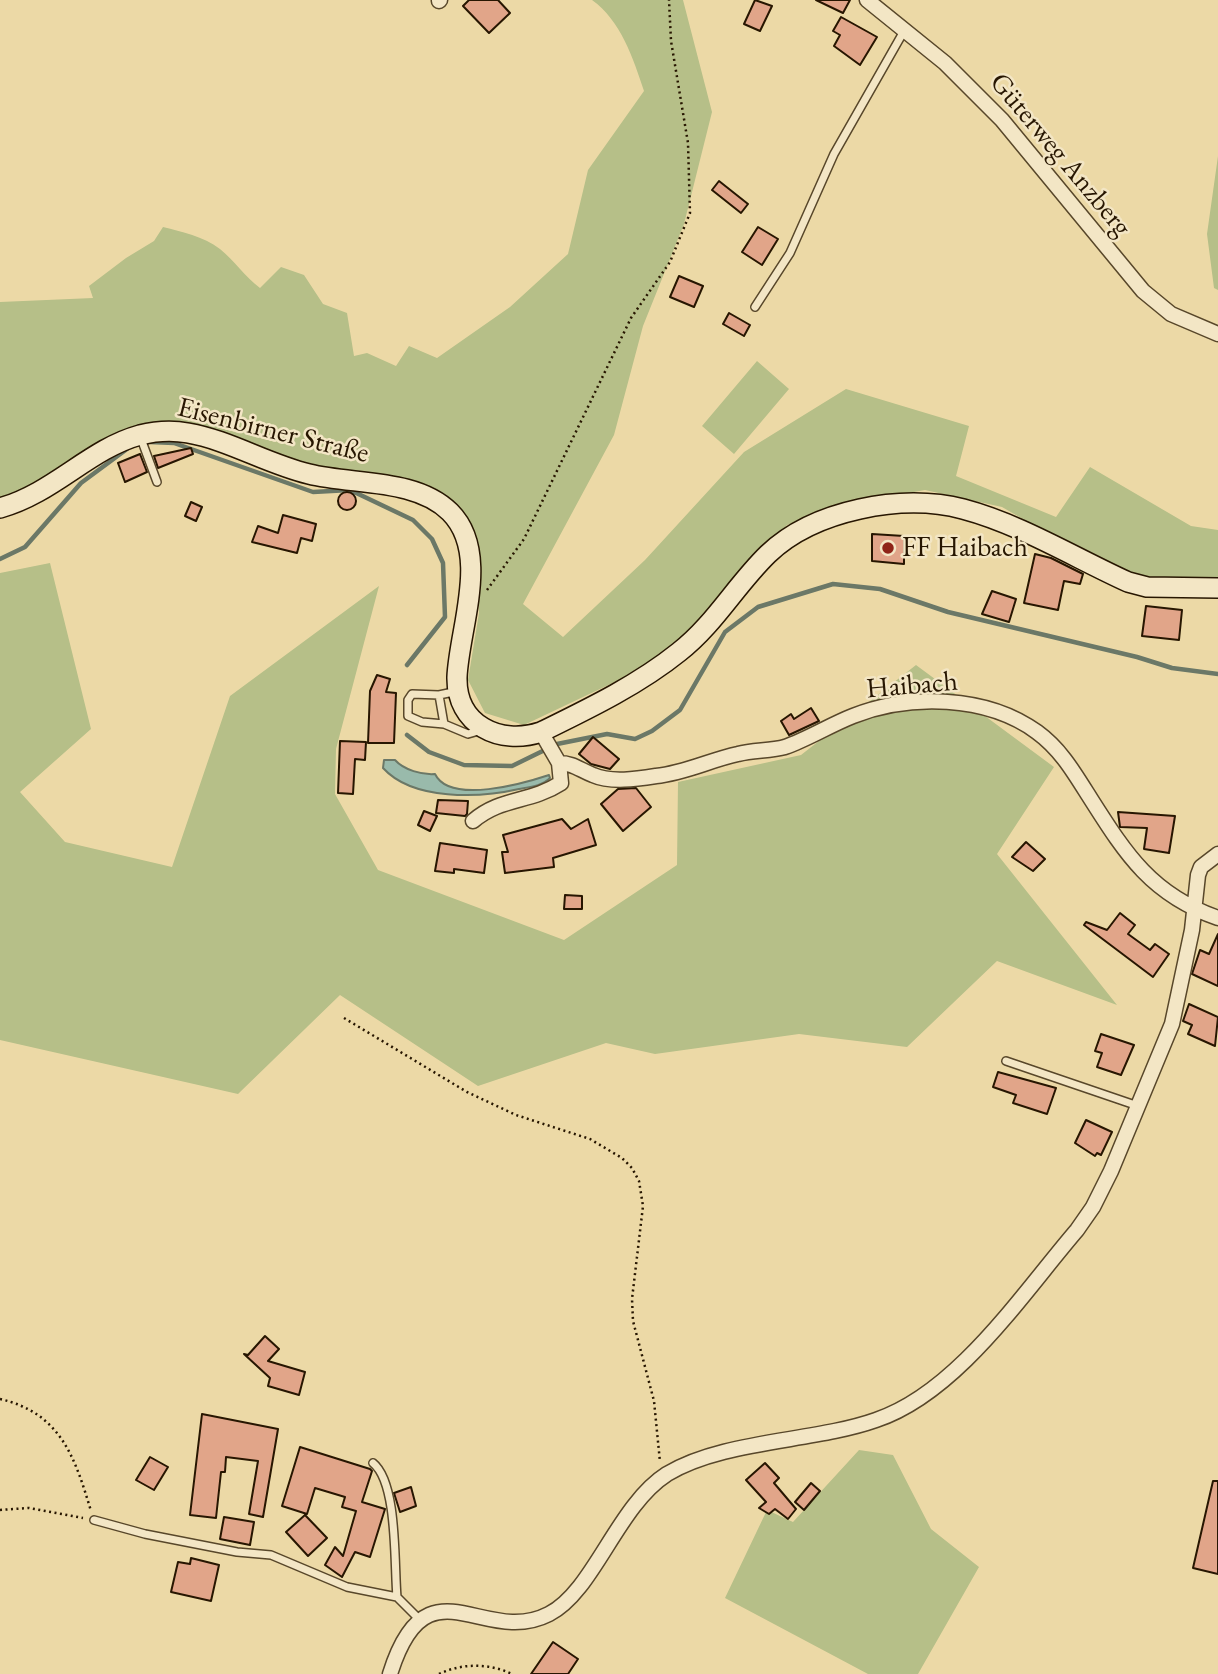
<!DOCTYPE html>
<meta charset="utf-8">
<style>
body{margin:0}
canvas{display:block;background:#ecd9a6}
</style>
<canvas width="1218" height="1674"></canvas>
<script>
const g = document.querySelector('canvas').getContext('2d');
g.lineJoin = 'round';
function fill(path, color) { g.fillStyle = color; g.fill(path, 'evenodd'); }
function stroke(path, color, width, dash) { g.strokeStyle = color; g.lineWidth = width; g.lineCap = dash ? 'butt' : 'round'; g.setLineDash(dash || []); g.stroke(path); }
function write(font, color, halo, rows, align = 'center') {
  g.font = font + ' "EB Garamond",serif'; g.lineWidth = 5; g.setLineDash([]); g.textBaseline = 'middle'; g.strokeStyle = halo; g.fillStyle = color; for (const [text, x, y, turn = 0] of rows) {
    g.save(); g.translate(x, y); g.rotate((+turn || 0) * Math.PI / 180); g.textAlign = isNaN(turn) ? turn : align; if (halo) g.strokeText(text, 0, 0); g.fillText(text, 0, 0); g.restore();
  }
}
fill(new Path2D(`
 M592 0H683L712 112 684 224 643 326 614 435 523 604 563 637 645 560 744 452 846 389 969 426 956 476 1056 517 1090 467 1191 526 1218 530V582L1146 581 1099 563 1002 507 925 490 874 499 787 525 684 640 621 679 524 725 485 713 468 680 479 613 476 553 461 511 326 474 169 423 11 497 0 500V302L93 298 89 286 126 258 154 241 163 227C182 232 203 236 220 249 234 260 245 277 260 288L281 267 304 275 323 304 347 313 354 356 367 353 396 366 409 346 437 358 510 307 568 254 588 170 644 91C633 58 621 21 592 0Z
 M1218 156V290L1214 288 1207 234Z
 M757 361 789 389 734 454 702 426Z
 M50 563 91 729 20 792 65 842 172 867 230 696 379 586 336 749 335 794 378 870 564 940 677 865 678 782 801 755 916 665 1054 767 997 854 1117 1005 997 961 907 1047 799 1034 655 1054 606 1043 478 1086 340 995 238 1094 0 1040V573Z
 M859 1450 893 1455 931 1529 979 1567 918 1674H868L725 1598 767 1510 793 1522Z`), '#b6bf88');
const water = new Path2D(`
 M384 760H395C404 770 422 775 435 774 450 805 525 783 549 775L550 778C542 786 530 787 519 789 480 798 413 801 383 768Z`);
fill(water, '#99baab');
stroke(water, '#6b7867', 2);
stroke(new Path2D(`
 M150 442 174 443 313 492 350 490 413 520 432 539 443 563 445 617 407 665
 M0 559 25 547 81 483 127 449
 M407 735 429 752 464 765 512 766 557 744 607 734 635 739 652 731 680 710 725 632 758 607 833 584 880 589 948 612 1137 657 1172 668 1218 674`), '#6b7867', 4.5);
const building = new Path2D(`
 M469 0H498L510 13 489 33 463 6Z
 M755 0 772 6 760 31 744 24Z
 M816 0H850L843 13Z
 M841 17 877 37 860 65 834 46 840 35 833 31Z
 M719 181 748 204 741 213 712 190Z
 M758 227 778 239 762 265 742 252Z
 M679 276 703 286 694 307 670 297Z
 M729 313 750 325 744 336 723 324Z
 M191 448 193 454 158 468 154 456Z
 M140 454 147 472 125 482 118 463Z
 M338 501a9 9 0 1 1 18 0a9 9 0 1 1-18 0Z
 M191 502 202 507 196 521 185 516Z
 M283 515 316 524 312 541 301 538 297 553 252 542 258 526 278 533Z
 M872 534 904 536V564L872 561Z
 M1035 554 1051 558 1083 574 1080 584 1064 581 1058 610 1024 603Z
 M992 591 1016 599 1009 622 982 614Z
 M1146 606 1182 610 1179 640 1142 636Z
 M377 675 390 679 386 692 396 693 394 743H368L370 691Z
 M811 708 819 721 789 735 781 721 791 714 794 719Z
 M593 737 619 759 610 769 591 764 579 754Z
 M340 741 366 742 365 760 355 759 353 794 338 793Z
 M636 788 651 807 623 831 601 804 618 789Z
 M438 800 468 801 467 814 465 816 436 813Z
 M424 811 437 816 430 831 418 825Z
 M1118 812 1175 816 1169 853 1144 849 1147 828 1120 827Z
 M562 819 571 829 588 819 596 845 553 858 554 867 505 873 502 852H508L503 835Z
 M1026 842 1045 859 1033 871 1012 857Z
 M440 843 487 850 484 873 454 869V873L435 871Z
 M565 895 582 896V909H564Z
 M1120 913 1135 925 1128 934 1150 950 1155 944 1169 954 1153 977 1084 925 1086 922 1107 930Z
 M1218 934V986L1192 974 1200 950 1209 954Z
 M1189 1004 1218 1017 1215 1046 1188 1034 1192 1025 1183 1021Z
 M1101 1034 1134 1045 1121 1075 1097 1067 1102 1053 1095 1051Z
 M998 1072 1056 1088 1047 1114 1013 1103 1016 1095 993 1087Z
 M1086 1120 1112 1132 1101 1155 1097 1153 1095 1156 1075 1143Z
 M265 1336 279 1349 268 1361 305 1372 299 1395 268 1386 270 1378 244 1354 248 1355Z
 M202 1414 278 1429 263 1517 249 1514 258 1461 226 1457 225 1472H221L216 1518 190 1515Z
 M300 1447 370 1469 372 1471 362 1502 385 1509 370 1557 355 1552 342 1577 325 1565 335 1547 343 1556 356 1511 342 1507 345 1497 315 1488 307 1514 282 1506Z
 M150 1457 168 1467 154 1490 136 1480Z
 M765 1463 779 1478 774 1483 796 1509 788 1519 775 1509 769 1514 759 1508 766 1502 746 1480Z
 M1213 1481H1218V1574L1193 1568Z
 M811 1483 820 1491 804 1510 795 1502Z
 M411 1487 416 1506 400 1512 394 1493Z
 M305 1515 327 1538 308 1556 286 1532Z
 M224 1517 254 1522 250 1545 220 1539Z
 M191 1558 219 1565 211 1601 171 1592 178 1562 190 1564Z
 M553 1642 578 1659 568 1674H531Z`);
fill(building, '#e1a589');
stroke(building, '#271601', 2);
const lane = new Path2D(`
 M755 307 790 253 834 154 904 31
 M140 436 157 482
 M458 691 439 695 412 694 408 700V716L422 722 444 724 468 734 482 730
 M439 695 444 724
 M1006 1061 1138 1106
 M373 1463C398 1483 394 1565 397 1597
 M94 1520 145 1534 237 1552 271 1555 347 1587 397 1597 420 1620`);
const street = new Path2D(`
 M867 0 945 63 1002 120 1143 291 1171 314 1218 334
 M439 1 440 0
 M541 732 559 763C573 763 580 770 593 775 611 783 637 779 656 776 685 773 710 760 738 754 753 750 770 751 785 747 808 739 830 725 853 716 910 694 986 695 1037 732 1059 748 1072 769 1087 793 1124 851 1149 894 1218 918
 M473 821C501 797 530 803 561 783L559 763
 M390 1674C427 1556 483 1648 549 1614 594 1591 617 1506 667 1474 723 1440 814 1442 876 1420 957 1393 1022 1294 1077 1230L1093 1207 1111 1171 1172 1024 1192 930 1198 875 1201 867 1218 854`);
const secondary = new Path2D(`
 M0 508C54 493 89 449 140 435 156 431 172 430 188 433 229 440 267 464 309 474 353 485 416 478 450 512 491 553 459 628 457 677 456 725 500 746 541 732 588 709 638 685 679 652 714 625 736 585 768 554 814 510 902 493 963 509 1020 524 1075 558 1128 582L1147 587 1218 588`);
stroke(lane, '#58472a', 10);
stroke(street, '#58472a', 17);
stroke(secondary, '#271601', 22);
stroke(new Path2D(`
 M487 590 524 539 631 318 670 262 690 213 688 143 671 41 669 0
 M344 1018 467 1092 516 1115 590 1139 622 1158 632 1168 639 1181 643 1206 632 1299 633 1321 654 1401 660 1462
 M0 1399C61 1413 75 1458 91 1511
 M0 1510 29 1508 83 1518
 M439 1674C462 1663 489 1663 512 1674`), '#271601', 2.5, [2, 3.5]);
stroke(lane, '#f3e6c5', 7);
stroke(street, '#f3e6c5', 14);
stroke(secondary, '#f3e6c5', 19);
for (const [x, y, r, color] of [
 [888,548,7,"#8f2418"]
]) { const dot = new Path2D(); dot.arc(x, y, r, 0, 2 * Math.PI); g.fillStyle = color; g.fill(dot); stroke(dot, '#f3e6c5', 2.5); }
write('28px', '#271601', '#f3e6c5', [
 ["Güterweg Anzberg",1060,155,50],
 ["Eisenbirner Straße",273,431,14],
 ["Haibach",912,686,-5]
]);
write('28px', '#271601', '#f3e6c5', [
 ["FF Haibach",902,548]
], 'left');
</script>
